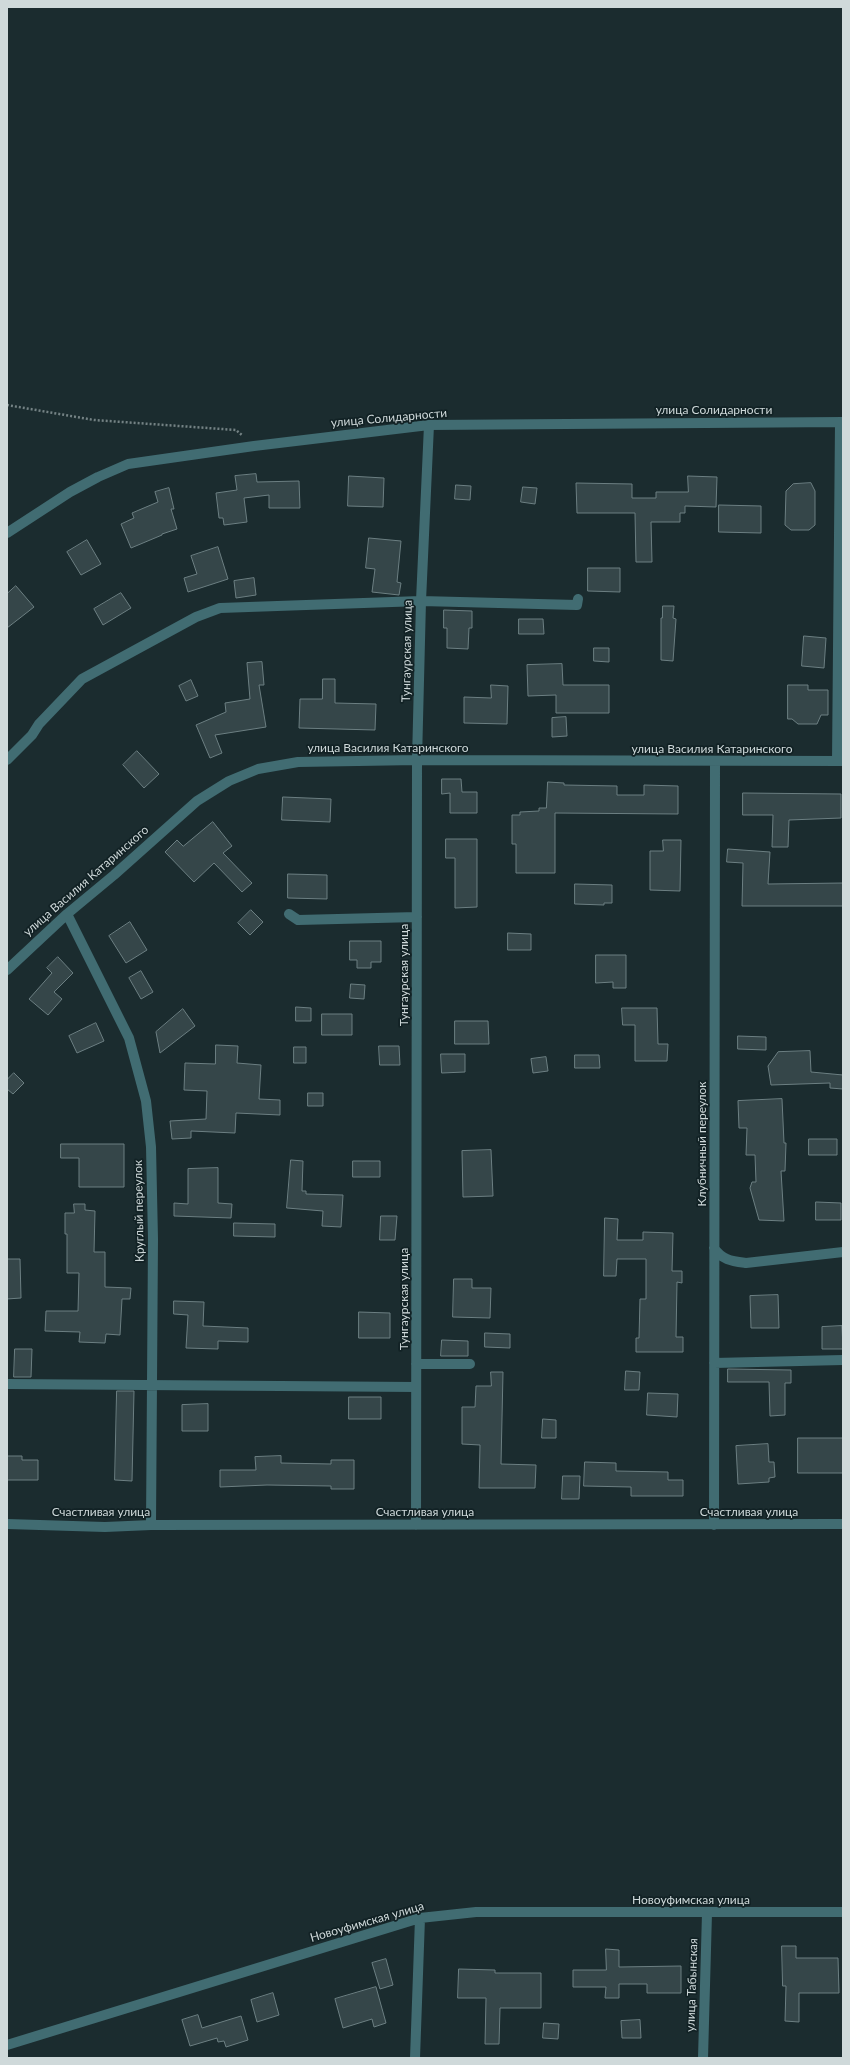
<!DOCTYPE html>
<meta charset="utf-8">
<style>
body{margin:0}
#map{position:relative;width:850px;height:2065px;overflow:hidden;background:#1b2c2f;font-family:Lato,sans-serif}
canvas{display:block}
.frame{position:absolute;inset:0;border:8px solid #cfd9da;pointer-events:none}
</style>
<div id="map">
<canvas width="850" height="2065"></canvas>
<div class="frame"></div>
</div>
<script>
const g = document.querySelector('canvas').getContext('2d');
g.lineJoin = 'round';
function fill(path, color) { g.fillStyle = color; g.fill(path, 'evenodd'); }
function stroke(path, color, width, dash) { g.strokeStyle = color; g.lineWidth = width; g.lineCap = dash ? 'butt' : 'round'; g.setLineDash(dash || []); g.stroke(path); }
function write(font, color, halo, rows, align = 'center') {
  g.font = font + ' Lato,sans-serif'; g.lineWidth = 3.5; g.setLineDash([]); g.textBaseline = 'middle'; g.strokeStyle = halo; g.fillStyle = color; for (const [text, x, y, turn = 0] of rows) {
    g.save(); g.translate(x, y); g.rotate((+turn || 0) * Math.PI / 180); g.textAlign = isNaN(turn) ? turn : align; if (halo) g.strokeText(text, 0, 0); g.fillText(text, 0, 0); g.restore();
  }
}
const building = new Path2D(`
 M256 474 257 482 299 481 300 508H269V495L244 498 247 522 224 525 223 518H219L216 493 237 490 235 476Z
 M349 476 384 478 383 507 348 506Z
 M688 476 717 477 716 507 685 506V513H680V522H651L652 562H636L635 513H577L576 483 632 484V498H656V492H688Z
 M811 483 815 491V525L809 530H791L785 525 786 491 793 484Z
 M456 485 471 486 470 500 455 499Z
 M523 487 537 488 535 504 521 502Z
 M169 488 174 509H171L177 529 162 534V535L131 548 121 524 134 518 132 513 158 502 155 492Z
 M719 505 761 506V533L719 532Z
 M369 538 401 541 397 582 401 583 399 595 372 592 375 569 366 568Z
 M87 540 101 564 81 575 67 552Z
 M218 547 228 579 188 592 184 578 197 574 191 556Z
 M588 568H620V592L588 591Z
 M254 578 256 595 236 598 234 581Z
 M16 586 34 607 7 628V594Z
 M121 593 131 608 103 625 94 609Z
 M663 606H674L673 618 676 619 673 661 661 660V618H662Z
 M444 610 472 611V628H469L468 649 447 648V628H444Z
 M519 619H543L544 634H519Z
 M804 636 826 638 824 668 802 666Z
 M594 648H609V662L594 661Z
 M262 662 264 685H259L266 727 215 735 222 753 210 758 196 725 226 712 225 703 250 699 247 663Z
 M562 664 563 685H609V713H556V695L528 696 527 665Z
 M323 679H335V703L376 704 375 730 299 728 300 699H322Z
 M191 680 198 696 186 701 179 686Z
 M491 685 508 686 507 724 464 723V697L491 698Z
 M788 685H808V690H828V715H821L817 724H798L792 719H788Z
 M566 717 567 736 552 737V718Z
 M137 751 159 774 144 788 123 765Z
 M442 779H461L462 792H477V813H450V793L442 794Z
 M548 782 564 783V785L617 786V795H644V785L678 786V814L555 813V873H516V844H512V815H520V812L539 811V808H546Z
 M743 793 841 794V818L789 820 788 847H772L773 815H743Z
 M283 797 331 799 330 822 282 820Z
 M213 822 232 846 223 853 252 883 242 892 214 863 194 882 165 852 177 840 183 846Z
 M446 839H477V907L455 908V858H446Z
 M663 840H681L680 891 650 890V851H663Z
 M728 849 770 852 768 884 843 883V906H742L743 863 727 862Z
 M288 874 327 875V899L288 898Z
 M575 884 612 885V903H604V905L575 904Z
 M251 910 263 922 250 935 238 923Z
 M130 922 147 950 126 963 109 936Z
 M508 933 531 934V950H508Z
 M350 941H381V962H371V968H357V960H350Z
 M596 955H626V988H613V982L596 983Z
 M58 957 73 973 54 992 62 999 48 1015 29 999 52 973 47 968Z
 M141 971 153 992 141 999 129 978Z
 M351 984 365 985 364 999 350 998Z
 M296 1007 311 1008V1021H296Z
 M622 1008H657L658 1044H668L667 1061H635V1025H623Z
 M183 1009 195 1026 160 1053 156 1032Z
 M322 1014H352V1035H322Z
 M455 1021H488L489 1044H455Z
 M96 1023 104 1041 77 1053 69 1036Z
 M738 1036 766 1037V1050L738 1049Z
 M216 1045 238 1046 237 1063 261 1065 259 1099 280 1100V1115L236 1113 235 1133 191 1131V1138L172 1139 170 1121 206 1119 207 1091 184 1090 185 1063 215 1064Z
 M379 1046H399L400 1065H380Z
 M294 1047H306V1063H294Z
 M810 1051 811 1072 843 1075V1089L830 1088V1083L771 1085 768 1066 778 1052Z
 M441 1054H465V1072L442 1073Z
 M575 1055H599L600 1068H575Z
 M546 1057 548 1071 533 1073 531 1059Z
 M14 1073 24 1083 13 1094 7 1089V1080Z
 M308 1093H323V1106H308Z
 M782 1099 784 1143H786L785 1171H781L784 1221 759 1220 750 1188 752 1182H756L755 1155H746L747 1128H739L738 1101Z
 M809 1139H837V1155H809Z
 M61 1144H124V1187H79V1158H61Z
 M491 1150 493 1196 463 1197 462 1151Z
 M291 1160 303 1161 302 1191H306V1194L343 1195 341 1227 322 1226 323 1211 287 1208Z
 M353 1161H380V1177H353Z
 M218 1168V1203L232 1204 231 1218 174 1216V1203L188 1204V1169Z
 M816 1202 841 1203V1220H816Z
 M74 1204H85V1210L95 1211 94 1252H105V1287L131 1288 130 1299H122L120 1335 106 1334 105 1343 79 1342 80 1332 45 1331 46 1311H78L79 1273H67V1234H65V1213H74Z
 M381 1216H397L395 1240H380Z
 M605 1218 618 1219 617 1240H643V1232L673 1233 672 1271H682V1283L677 1282 676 1337H683V1352H636V1338H639L640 1299H646V1259H617L616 1276H604Z
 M234 1223 275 1224V1237L234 1236Z
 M7 1259H20L21 1298 7 1299Z
 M454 1279H472V1288H491L490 1318 453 1317Z
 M778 1295 779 1328H751L750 1296Z
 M174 1301 204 1302 203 1326 248 1328V1342L218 1341V1349L186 1348 188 1315 174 1314Z
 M359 1312 390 1313V1338H359Z
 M842 1326 843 1349H822V1327Z
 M485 1333 510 1334V1348L485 1347Z
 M442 1340 468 1341V1356H441Z
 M15 1349H32L31 1377H14Z
 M728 1369 791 1370V1383H785V1415L770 1416 769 1382H728Z
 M626 1371 640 1372 639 1390H625Z
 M491 1372H503L501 1464 536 1465 535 1488H479L480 1445 462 1444V1407H475L476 1386H491Z
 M117 1391H134L132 1481 115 1480Z
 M648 1393 678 1394 677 1417 647 1415Z
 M349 1397H381V1419H349Z
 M208 1404V1431H182V1405Z
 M543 1419 556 1420V1438H542Z
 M798 1438H843V1473H798Z
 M768 1444 769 1462H774L775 1477 769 1478V1482L738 1484 736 1446Z
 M7 1456H22V1460H38V1480H7Z
 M281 1456V1463L331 1464V1460H354V1489H331V1486L267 1485 220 1487V1470H256L255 1457Z
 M585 1462 616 1463V1471L668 1472V1480H683V1496H631V1487L584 1486Z
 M563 1476H580L579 1499H562Z
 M782 1946H796V1958H838L839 1993H799V2022L785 2021 786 1986H783Z
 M606 1949 619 1950V1967L681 1966V1993H647V1984H619V1998H605L606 1987H573V1970H606Z
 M386 1959 393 1985 380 1989 372 1963Z
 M459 1969 495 1970V1973H541V2008H500L499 2044H485L486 1998H458Z
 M376 1987 386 2023 374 2027 372 2019 343 2028 335 1999Z
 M273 1993 279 2015 257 2022 251 2000Z
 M198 2015 202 2028 241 2016 248 2040 226 2047 224 2041 218 2042 217 2038 190 2046 182 2020Z
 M640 2020 641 2038H622L621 2021Z
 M544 2023 559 2024 558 2039 543 2038Z`);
fill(building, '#354649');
stroke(building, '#6c7f82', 1);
stroke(new Path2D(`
 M7 405 94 420 236 430 243 436`), '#748284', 2.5, [2, 2]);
stroke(new Path2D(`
 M7 533 70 492 98 477 128 464 254 446 429 425 843 422
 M7 760 32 735 39 724 82 679 196 617 220 608 421 601 577 605 578 599
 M837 761 840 423
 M67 914 129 1038 146 1101 151 1147 153 1239 151 1525
 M289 914 298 920 417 917
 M7 970 67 914 114 875 197 801 229 781 258 769 298 762 417 760 843 761
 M714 1248C722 1260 732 1261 746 1263L843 1252
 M714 1363 843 1360
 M416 1364H470
 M7 1384 416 1387
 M7 1524 105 1527 151 1525 843 1524
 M416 1525 417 760 421 601 429 425
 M714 1525 715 762
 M7 2045 420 1918 476 1912H843
 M415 2058 420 1918
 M703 2058 707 1913`), '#416c72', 10);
write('12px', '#cfd9da', '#122225', [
 ["улица Солидарности",714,410],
 ["улица Солидарности",389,418,-5],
 ["Тунгаурская улица",407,651,-89],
 ["улица Василия Катаринского",388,748],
 ["улица Василия Катаринского",712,749],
 ["улица Василия Катаринского",86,881,-41],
 ["Тунгаурская улица",404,975,-90],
 ["Клубничный переулок",702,1144,-90],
 ["Круглый переулок",139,1211,-91],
 ["Тунгаурская улица",404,1299,-90],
 ["Счастливая улица",101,1512],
 ["Счастливая улица",425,1512],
 ["Счастливая улица",749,1512],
 ["Новоуфимская улица",691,1900],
 ["Новоуфимская улица",367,1922,-16],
 ["улица Табынская",692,1985,-88]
]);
</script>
